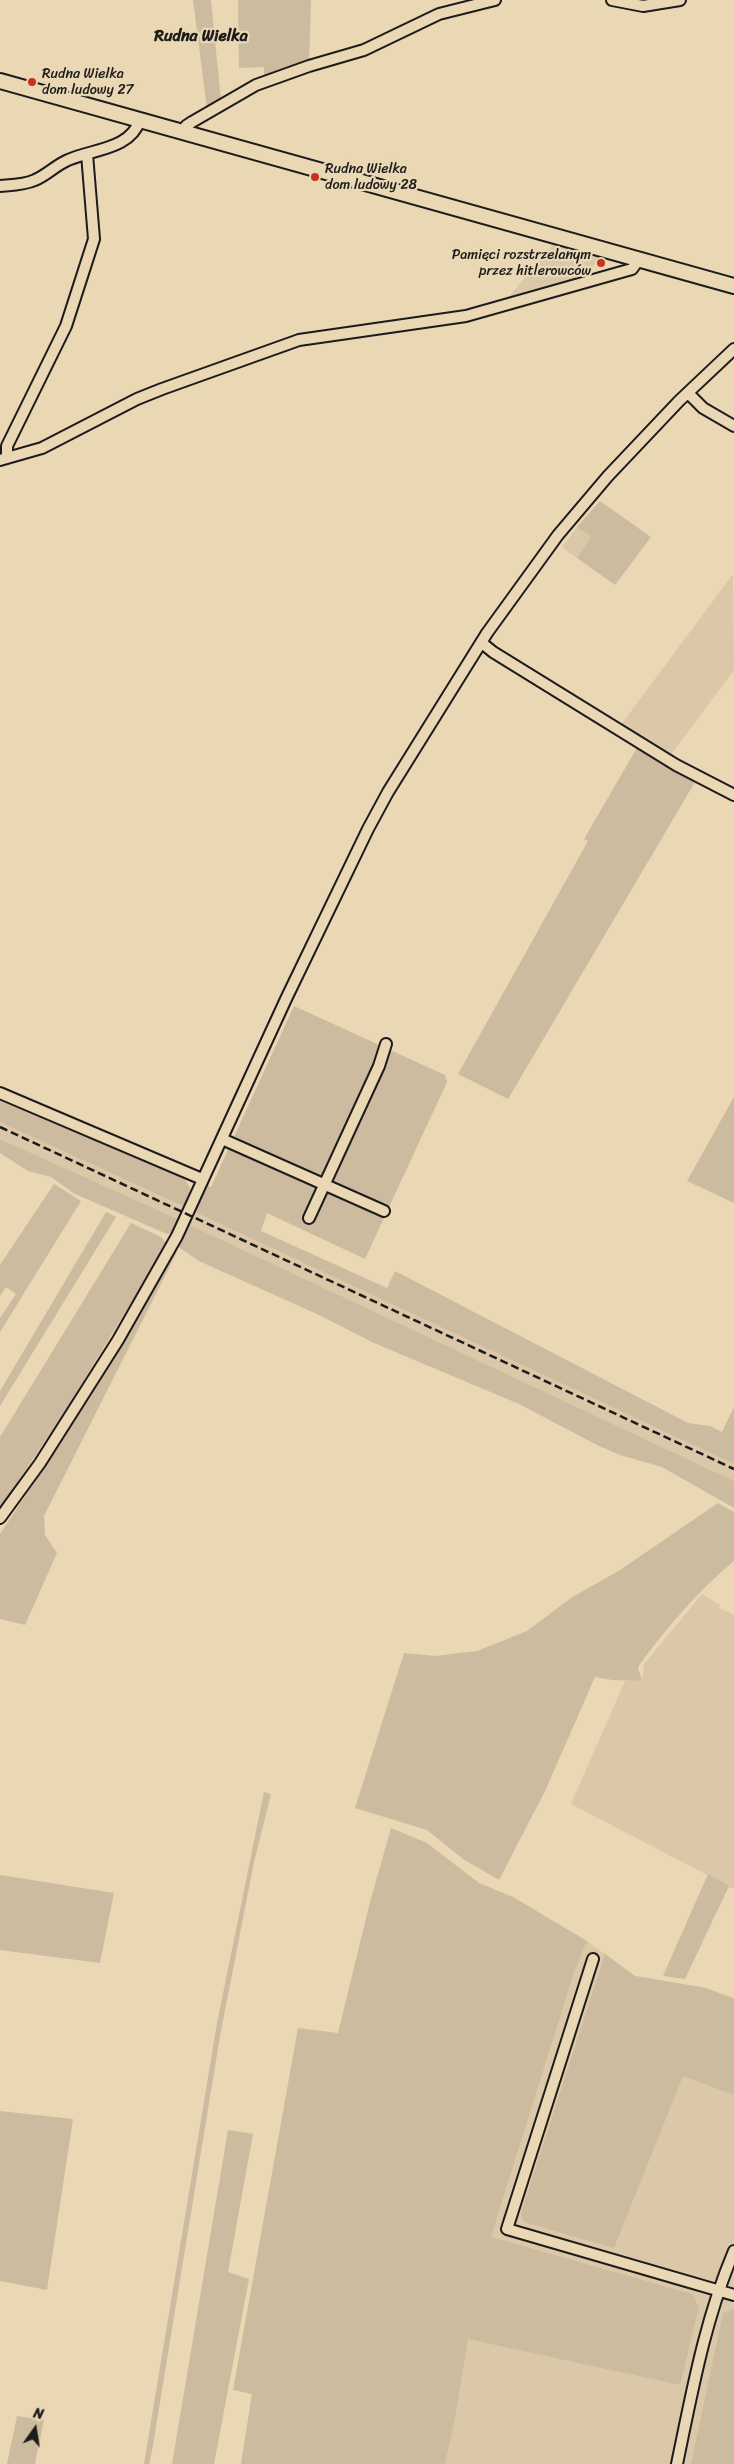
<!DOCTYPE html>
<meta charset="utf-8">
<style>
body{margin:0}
#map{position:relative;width:734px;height:2464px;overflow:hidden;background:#ead7b4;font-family:Sriracha,sans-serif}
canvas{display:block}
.north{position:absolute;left:10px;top:2404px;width:50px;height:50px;-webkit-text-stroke:4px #ead7b4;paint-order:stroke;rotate:13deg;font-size:14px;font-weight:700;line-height:20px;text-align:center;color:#1c1c1c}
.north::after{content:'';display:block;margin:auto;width:18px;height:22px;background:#1c1c1c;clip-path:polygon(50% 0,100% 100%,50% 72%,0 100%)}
</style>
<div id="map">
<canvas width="734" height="2464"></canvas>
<div class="north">N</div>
</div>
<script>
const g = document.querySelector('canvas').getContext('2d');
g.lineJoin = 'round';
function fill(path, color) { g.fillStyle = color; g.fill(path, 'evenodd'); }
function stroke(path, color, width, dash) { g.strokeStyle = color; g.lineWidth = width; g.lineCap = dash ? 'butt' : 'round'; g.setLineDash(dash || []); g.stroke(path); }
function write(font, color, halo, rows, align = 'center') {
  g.font = font + ' Sriracha,sans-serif'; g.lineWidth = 4.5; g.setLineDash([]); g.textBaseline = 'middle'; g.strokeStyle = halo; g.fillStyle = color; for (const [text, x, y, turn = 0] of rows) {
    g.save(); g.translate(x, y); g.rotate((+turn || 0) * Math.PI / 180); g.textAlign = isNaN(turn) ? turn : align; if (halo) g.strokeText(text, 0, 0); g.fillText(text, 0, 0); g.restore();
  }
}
fill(new Path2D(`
 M554 243 601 256 585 277 507 299Z
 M577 527 592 537 577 558 562 547Z
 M733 574 734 670 670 756 620 726Z
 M0 1122 734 1464V1481L180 1220 0 1139Z
 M702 1594 720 1605 719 1608 734 1615V1889L571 1804 625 1681H642L644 1664Z
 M587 1941 635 1976 706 1988 734 1998V2464H445L454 2424 467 2339 491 2237 574 1973Z`), '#dac8a8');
fill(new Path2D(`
 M193 0H211L221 101 207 109Z
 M238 0H311L309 64 264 79V67L239 68Z
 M600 501 651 537 615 585 577 558 591 537 577 527Z
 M638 746 698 777 508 1099 458 1074 588 841 584 839Z
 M294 1006 445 1075 447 1082 365 1259 267 1213 261 1231 387 1288 395 1271 688 1423 710 1426 722 1432 734 1407V1464L192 1211 205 1184 211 1187Z
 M0 1097 182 1175 190 1188 186 1208 0 1122Z
 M734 1097V1203L687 1181Z
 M0 1139 180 1220 174 1233 167 1234 75 1194 51 1177 28 1171 0 1153Z
 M54 1184 81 1201 0 1332V1318L16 1294 6 1287 0 1296V1265Z
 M106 1212 116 1217 0 1406V1391Z
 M131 1223 161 1237 166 1243 165 1247 62 1416 0 1508V1437Z
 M186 1223 734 1481V1508L662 1467 620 1455 597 1445 519 1404 374 1343 319 1315 199 1261 177 1246Z
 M175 1250 177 1252 44 1516 45 1535 57 1553 25 1625 0 1619V1534L74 1422Z
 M718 1503 734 1512V1561C697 1592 668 1626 640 1664L638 1668 642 1681 612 1680 595 1677 545 1791 499 1880 463 1859 427 1830 355 1808 404 1653 435 1656 477 1651 527 1631 571 1598 620 1570Z
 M264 1792 271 1794 254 1862 220 2036 152 2451 149 2464H144L217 2023Z
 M391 1828 427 1843 479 1883 513 1897 587 1941 574 1973 491 2237 692 2294 699 2307 680 2385 468 2339 454 2424 445 2464H241L252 2394 233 2390 298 2028 338 2033 370 1902Z
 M708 1874 729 1886 685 1979 663 1976Z
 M0 1875 114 1893 100 1963 0 1950Z
 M605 1954 635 1976 706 1988 734 1999V2095L683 2076 614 2248 524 2222 521 2213Z
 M0 2111 73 2119 47 2290 0 2281Z
 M228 2130 253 2134 228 2272 249 2279 214 2464H172Z
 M734 2309V2464H691L723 2313Z
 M17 2416 44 2420 35 2464H7Z`), '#ccbb9e');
const street = new Path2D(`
 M612 0 643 6 680 0
 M185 133 186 126 192 122 256 85 309 66 364 50 439 14 495 0
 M0 186C11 185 24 185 35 180 47 175 56 165 68 160 92 149 130 150 140 120
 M688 393 703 408 734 426
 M7 458V446L66 326 94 239 87 154
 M0 460 42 448 137 399 162 389 299 340 466 316 632 269 640 258
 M482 643 493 652 676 765 734 795
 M0 1093 202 1179
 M222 1139 384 1211
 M309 1218 379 1066 386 1044
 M0 1518 40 1463 118 1340 177 1236 286 999 368 829 388 792 487 633 558 535 608 476 679 401 734 349
 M593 1959 507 2229 734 2295
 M677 2464C692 2392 705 2319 734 2251`);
const secondary = new Path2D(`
 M0 81 734 286`);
stroke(street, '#1c1c1c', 14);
stroke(secondary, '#1c1c1c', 18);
stroke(street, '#ead7b4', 10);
stroke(secondary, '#ead7b4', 14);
stroke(new Path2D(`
 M0 1127 734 1469`), '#1c1c1c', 2.5, [8, 4]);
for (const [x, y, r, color] of [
 [32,82,5,"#c8321e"],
 [315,177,5,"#c8321e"],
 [601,263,5,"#c8321e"]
]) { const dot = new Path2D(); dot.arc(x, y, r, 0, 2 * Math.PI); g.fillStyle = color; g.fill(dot); stroke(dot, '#ead7b4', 2); }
write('14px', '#1c1c1c', '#ead7b4', [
 ["Rudna Wielka",42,74],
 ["dom ludowy 27",42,90],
 ["Rudna Wielka",325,169],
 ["dom ludowy 28",325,185],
 ["Pamięci rozstrzelanym",591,255,"right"],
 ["przez hitlerowców",591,271,"right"]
], 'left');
write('bold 16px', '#1c1c1c', '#ead7b4', [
 ["Rudna Wielka",201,37]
]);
</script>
